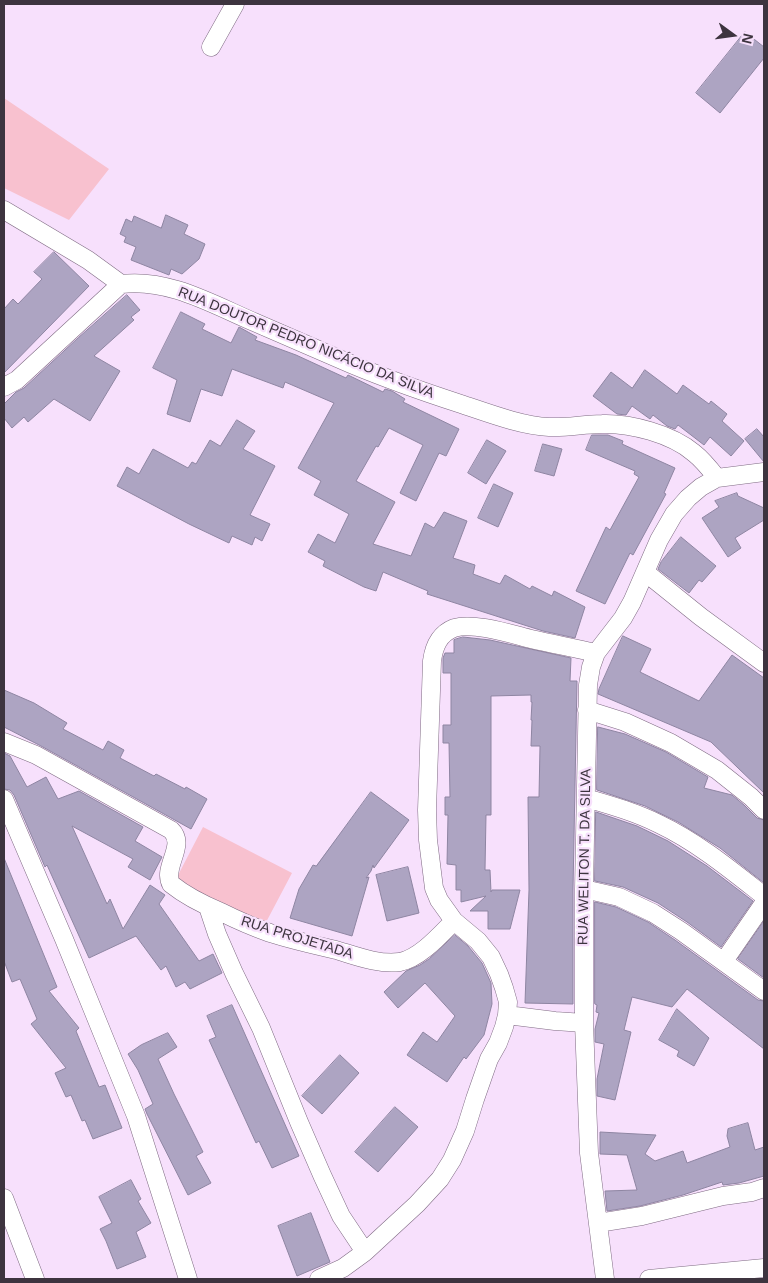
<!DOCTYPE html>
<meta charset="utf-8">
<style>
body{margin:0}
#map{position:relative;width:768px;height:1283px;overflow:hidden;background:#f7e0fc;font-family:Helvetica,sans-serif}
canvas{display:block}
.frame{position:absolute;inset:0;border:5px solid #3d343f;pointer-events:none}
.north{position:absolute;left:708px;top:10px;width:50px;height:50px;-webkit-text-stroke:4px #f7e0fc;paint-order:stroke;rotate:104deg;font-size:14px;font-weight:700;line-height:20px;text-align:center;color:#3d343f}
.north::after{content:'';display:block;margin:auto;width:18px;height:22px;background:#3d343f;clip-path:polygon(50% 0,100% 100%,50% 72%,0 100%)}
</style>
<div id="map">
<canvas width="768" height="1283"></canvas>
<div class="frame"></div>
<div class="north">N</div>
</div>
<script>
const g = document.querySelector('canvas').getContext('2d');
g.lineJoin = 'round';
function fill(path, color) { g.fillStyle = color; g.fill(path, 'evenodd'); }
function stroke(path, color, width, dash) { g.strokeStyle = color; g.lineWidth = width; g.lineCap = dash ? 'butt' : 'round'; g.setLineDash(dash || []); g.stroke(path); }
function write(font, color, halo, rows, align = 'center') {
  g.font = font + ' Helvetica,sans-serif'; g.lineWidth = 4.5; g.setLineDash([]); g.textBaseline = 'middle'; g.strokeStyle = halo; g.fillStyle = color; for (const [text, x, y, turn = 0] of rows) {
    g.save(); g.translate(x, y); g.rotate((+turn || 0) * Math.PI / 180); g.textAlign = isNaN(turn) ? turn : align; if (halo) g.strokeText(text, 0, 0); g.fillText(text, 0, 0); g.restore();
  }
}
fill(new Path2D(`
 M4 98 109 169 69 220 4 188Z
 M203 827 292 873 263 928 175 881Z`), '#f8c1cf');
const building = new Path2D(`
 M745 32 764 47V58L720 113 696 93Z
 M166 215 188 225 184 234 205 244 199 259 182 274 171 269 169 275 131 260 136 247 124 242 126 237 120 234 126 219 132 222 134 216 161 228Z
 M54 252 89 286 4 373V309L13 299 18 304 42 279 34 272Z
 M127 295 140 310 131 317 134 320 94 356 120 371 90 421 54 399 28 422 24 417 12 428 4 418V404L16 392 24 388 78 338Z
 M181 312 205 324 202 329 231 343 239 327 257 337 255 340 296 355 346 378 348 375 383 392 385 389 392 391 405 399 403 402 459 429 446 456 439 453 416 501 400 493 423 445 389 428 378 447 376 446 356 481 395 502 373 544 411 556 425 523 434 528 444 512 467 521 453 558 475 565 473 574 500 584 505 575 530 589 532 586 552 596 554 591 585 607 575 638 543 631 427 594 428 591 383 572 376 591 364 587 323 566 325 561 308 552 318 534 335 543 349 514 314 495 321 481 298 468 334 403 285 382 283 388 232 369 222 396 201 389 190 422 167 414 177 380 153 368Z
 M645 370 677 394 683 385 709 404 711 401 727 414 722 421 744 441 731 456 710 437 704 445 678 425 675 429 667 426 653 415 650 419 632 406 626 415 617 414 593 396 611 372 632 388Z
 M237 420 255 431 243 449 275 466 250 515 270 524 262 541 255 537 252 545 232 536 229 543 189 524 117 486 127 467 139 474 153 449 188 468 192 462 196 464 210 440 220 446Z
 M757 429 764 437V462L745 439Z
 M592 435H608L623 441 622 444 675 468 664 493 666 494 633 555 630 553 605 604 576 591 606 527 610 530 639 477 634 474 635 471 586 450Z
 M487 440 506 451 486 484 468 473Z
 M543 444 562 449 554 476 535 471Z
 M494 484 513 493 498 527 478 518Z
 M737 493 738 496 764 508V520L735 538 741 548 728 557 702 518 719 507 715 501Z
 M681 537 716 566 702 582 699 580 689 593 658 569 661 562Z
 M623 636 651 649 640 672 699 701 732 655 764 678V793L711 742 598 694 599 689Z
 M463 637 490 640 571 658 570 681H577L573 889V1004L525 1003 529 890 528 797H539L540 746H531L532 720H531L532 702H531V695L491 696V815H486L485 870H490L491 892 492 890H520L510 929H488V911H470L486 896 461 902V890H456V865L447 864 448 815H445V797H450L449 743H443V725H451V673H443V658L445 653H454V640Z
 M4 690 34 703 67 723 63 729 103 750 108 741 124 750 120 758 154 776 156 774 185 789 186 787 207 799 191 829 41 746 4 727Z
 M598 727 625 734 666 752 708 777 704 788 732 795 744 805 757 818 764 820V883L720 848 678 822 645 806 597 790Z
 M4 753 10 756 27 787 46 777 58 799 79 791 143 827 135 841 162 857 150 880 128 867 133 859 72 826 107 904 110 899 123 929 150 885 165 895 159 904 199 961 213 954 222 973 190 989 185 982 176 987 166 966 161 970 136 936 89 958 47 865 45 867 14 795 10 790 4 789Z
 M371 792 409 820 374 868 373 865 371 871 366 878 369 877 352 936 290 918 299 889 313 865 316 866Z
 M596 812 637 826 668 841 707 866 753 901 721 947 687 922 658 903 623 887 595 881Z
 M4 858 57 987 49 991 79 1028 76 1031 99 1087 105 1085 122 1128 93 1139 85 1120 82 1121 71 1095 66 1097 55 1073 66 1068 31 1024 37 1019 20 979 12 982 4 961Z
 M408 867 419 913 387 921 376 875Z
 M595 902 616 907 648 922 675 940 758 1000 764 1001V1049L687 989 672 1007 632 997 624 1030 631 1032 615 1100 597 1096V1079L604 1044 595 1042V1029L599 1013 596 1012 597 1005 595 1004Z
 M764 921V978L738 959Z
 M455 935 468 946 482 963 491 983 492 1004 484 1035 466 1059 464 1057 447 1082 407 1055 423 1032 437 1042 455 1016 425 983 398 1008 384 992 406 971 420 965 429 959Z
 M232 1005 299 1156 272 1168 259 1141 256 1143 209 1040 216 1037 207 1016Z
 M677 1009 709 1038 694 1066 677 1056 679 1051 659 1040Z
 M168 1033 177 1047 158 1059 174 1094 203 1152 196 1156 211 1183 188 1195 147 1114 145 1109 153 1104 138 1070 128 1054 141 1045Z
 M340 1055 359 1073 322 1114 302 1096Z
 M395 1107 418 1127 378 1172 355 1152Z
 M748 1123 755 1150 764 1147V1176L739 1183 723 1185 722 1182 683 1195 640 1206 607 1211 605 1191 637 1190 627 1155 600 1154V1132L656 1135 645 1154 655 1161 683 1151 687 1163 730 1147 727 1136 728 1129Z
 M131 1180 141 1199 138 1201 151 1223 136 1232 146 1257 117 1269 106 1241 100 1229 112 1223 99 1197Z
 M311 1213 330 1262 297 1276 278 1226Z`);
fill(building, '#ada4c2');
stroke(building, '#8e85a2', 1);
const street = new Path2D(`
 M211 47 235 4
 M4 210 88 260 121 284
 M4 387 17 380 121 284C168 278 212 304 254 322 286 336 319 350 351 364 387 379 424 392 461 404 488 413 522 426 549 427 567 428 584 424 602 424 630 423 672 434 694 453 703 460 710 469 717 478
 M645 572 701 617 764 663
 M587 710 625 722 671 743 717 770 751 797 764 810
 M4 742 36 755 171 830C187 845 162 867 171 884 186 896 204 905 221 912 237 920 253 927 270 933 292 940 314 945 336 950 356 956 379 965 400 962 420 958 440 935 454 921
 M586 798C610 805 635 812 659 824 697 842 731 870 764 896
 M4 799 64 939 136 1116 188 1279
 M584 889 619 897 653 913 681 931 764 991
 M208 907 217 934 234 973 261 1028 299 1122 322 1175 341 1216 365 1252
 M724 961 764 903
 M507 1015 555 1021 584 1023
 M4 1198 35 1279
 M598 1223 642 1216 723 1196 752 1192 764 1188
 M319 1279 343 1268 365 1252 417 1204 440 1179 452 1160 465 1131 475 1099 489 1059 498 1043 504 1027 507 1015 508 1002 504 988 499 974 491 957 478 941 454 921 439 900 434 888 428 840 427 810 432 661C434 646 439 634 454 628 474 622 511 634 531 639 553 644 574 648 596 653
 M605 1279 589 1153 584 1023V889L588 685 591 667 596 653 623 618 632 602 659 540 674 514 688 498 701 487 717 478 764 472
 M649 1279 764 1268`);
stroke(street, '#7f6b83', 19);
stroke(street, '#fff', 18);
write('14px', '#3d343f', '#f7e0fc', [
 ["RUA DOUTOR PEDRO NICÁCIO DA SILVA",306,343,22],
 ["RUA WELITON T. DA SILVA",585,857,-89],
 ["RUA PROJETADA",297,938,17]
]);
</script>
